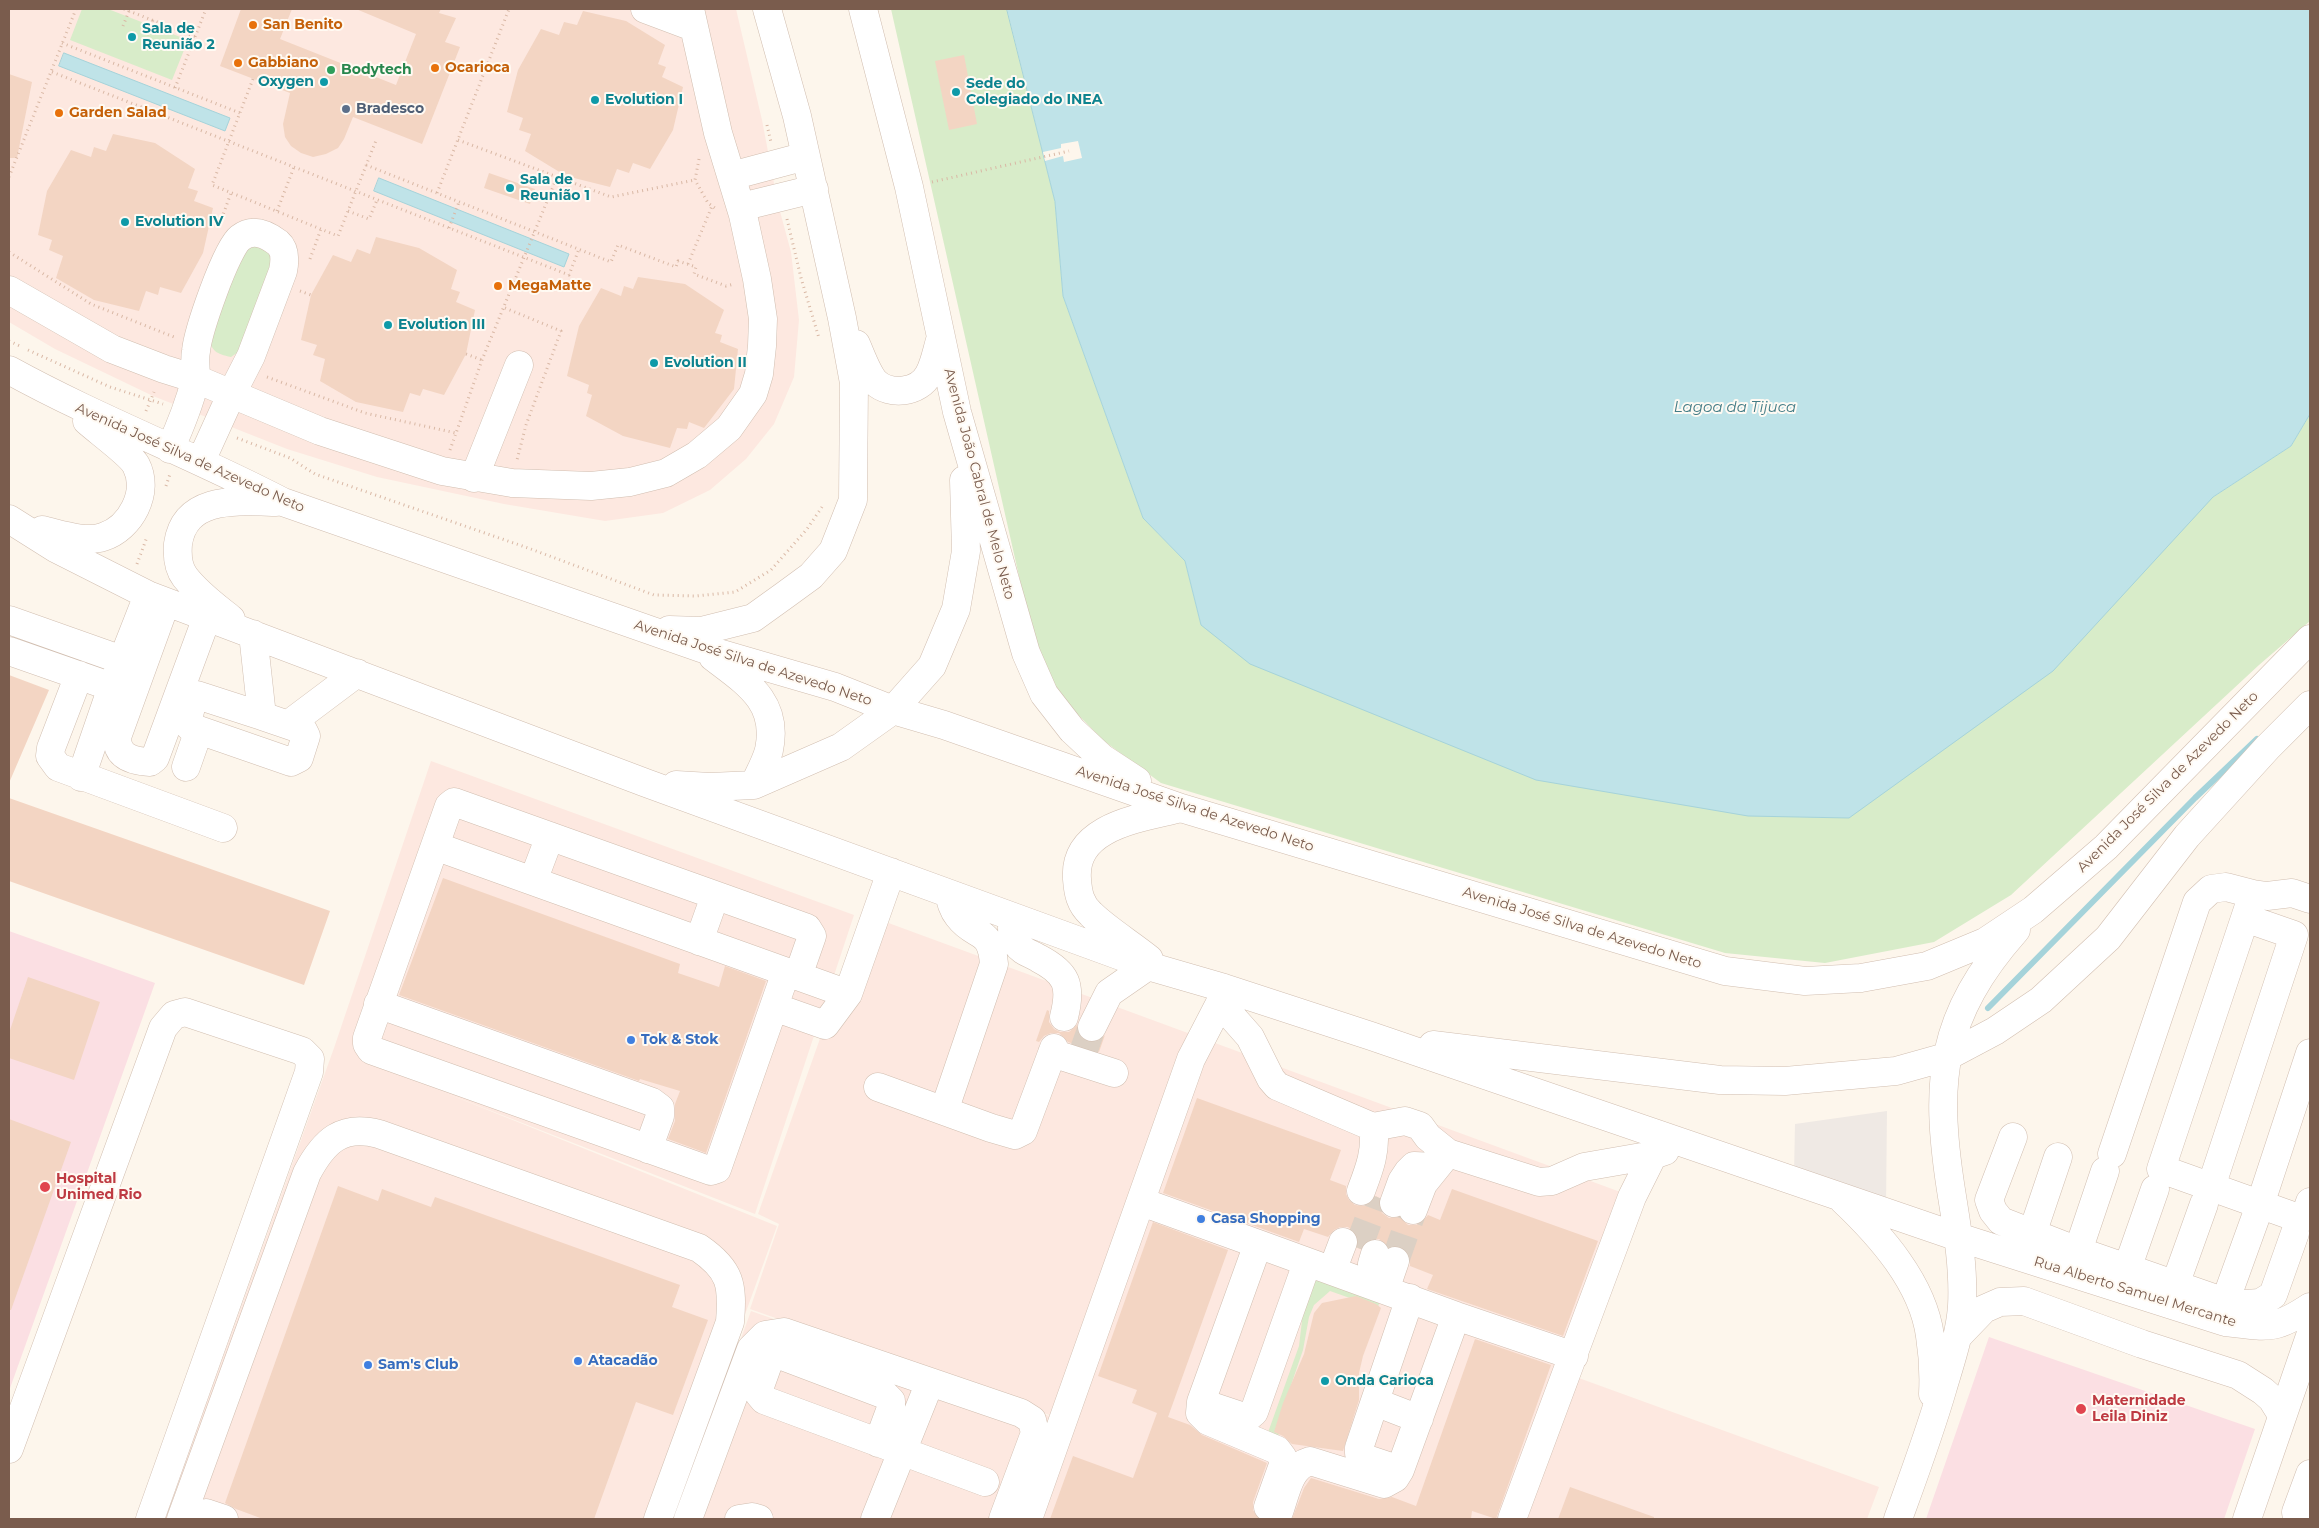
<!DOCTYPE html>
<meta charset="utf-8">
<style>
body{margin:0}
#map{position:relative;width:2319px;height:1528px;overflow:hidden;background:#fdf6ec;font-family:Montserrat,sans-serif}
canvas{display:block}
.frame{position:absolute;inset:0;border:10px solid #7a5c4d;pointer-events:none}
</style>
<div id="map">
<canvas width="2319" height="1528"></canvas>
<div class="frame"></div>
</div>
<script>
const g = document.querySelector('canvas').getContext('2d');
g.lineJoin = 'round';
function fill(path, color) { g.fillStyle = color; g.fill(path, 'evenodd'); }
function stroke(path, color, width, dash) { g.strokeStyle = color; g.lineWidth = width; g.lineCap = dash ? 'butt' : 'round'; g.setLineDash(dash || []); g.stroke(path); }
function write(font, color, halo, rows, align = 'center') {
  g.font = font + ' Montserrat,sans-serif'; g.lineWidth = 4; g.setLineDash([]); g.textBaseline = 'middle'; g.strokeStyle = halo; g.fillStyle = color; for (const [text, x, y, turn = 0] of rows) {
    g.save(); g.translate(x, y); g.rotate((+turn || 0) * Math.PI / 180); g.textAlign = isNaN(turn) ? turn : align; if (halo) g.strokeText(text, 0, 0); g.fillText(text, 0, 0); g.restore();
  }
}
fill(new Path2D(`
 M9 9H736L762 120 778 204 791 252 799 320 794 377 774 424 746 459 710 490 663 513 605 521 504 504 377 477 287 449 153 396 55 349 9 322Z
 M431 761 854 915 755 1214 438 1090 777 1226 671 1519H165L334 1048Z
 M864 914 1634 1197 1524 1519H1018L1055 1417 750 1309 779 1224 758 1214Z
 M751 1311 1052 1417 1015 1519H675Z
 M1576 1377 1879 1487 1867 1519H1526Z`), '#fde8e0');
fill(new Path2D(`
 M1887 1111 1886 1206 1794 1174 1795 1124Z`), '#efe9e4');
fill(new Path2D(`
 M9 931 155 983 9 1391Z
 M1989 1337 2255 1429 2224 1519H1926Z`), '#fbdfe3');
fill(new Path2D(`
 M82 9H108L188 40 172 80 70 40Z
 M891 9H1007L1055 202 1063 296 1143 518 1185 561 1201 625 2213 497 2291 446 2310 414V621L2259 665 2011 895 1934 942 1825 963 1725 953 1161 783 1104 741 1042 678Z
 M263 240 276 264 241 350 231 357C216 354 212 351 208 337L243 250Z
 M1315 1279 1379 1303 1378 1308 1330 1291 1314 1305 1309 1317 1303 1350 1276 1429 1280 1431 1276 1442 1266 1438 1299 1346 1303 1312Z`), '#d8ecc9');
const water = new Path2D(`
 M1007 9H2310V414L2291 446 2213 497 2053 671 1849 818 1748 816 1536 780 1250 664 1201 625 1185 561 1143 518 1063 296 1055 202Z
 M64 53 230 118 225 131 59 66Z
 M379 178 569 254 564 267 374 191Z`);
fill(water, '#bfe3e8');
stroke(water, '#a5d3da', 1);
fill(new Path2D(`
 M1078 141 1082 158 1064 162 1063 156 1045 161 1043 152 1061 148V144Z`), '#fdf6ec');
stroke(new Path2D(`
 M1988 1008 2195 798 2257 739`), '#a5d3da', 6);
fill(new Path2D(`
 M241 9H292L280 39 396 85 416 34 356 9H441L439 13 456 18 445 42 460 47 422 144 353 117 344 139 338 148 326 154 313 157 301 153 291 146 285 137 283 124 290 93 220 66Z
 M583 11 626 21 665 45 658 64 666 67 662 77 683 87 673 130 650 169 633 163 629 173 617 169 610 187 566 176 525 151 531 134 519 130 523 118 507 112 518 70 541 29 559 35 564 22 577 25Z
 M964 55 977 124 949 130 935 61Z
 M9 74 32 82 17 158H9Z
 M113 134 155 143 195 169 188 188 198 191 194 201 213 208 203 253 181 293 160 287 158 295 146 291 139 311 94 300 56 278 63 256 49 250 52 240 38 235 47 191 71 150 91 157 94 147 106 151Z
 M489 173 535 189 530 204 484 188Z
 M376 237 419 248 457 270 451 289 460 292 456 302 475 310 466 354 444 395 423 389 420 396 410 393 403 412 356 402 320 381 325 359 313 355 317 345 301 340 311 295 333 255 351 262 357 249 370 254Z
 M638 277 685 284 724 310 715 333 722 335 720 342 738 349 734 389 704 428 689 422 687 429 677 428 670 448 623 436 586 416 592 395 587 393 589 385 567 376 579 326 601 288 621 296 624 286 633 289Z
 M9 675 49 690 9 783Z
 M9 798 330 911 304 985 9 881Z
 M443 878 680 964 678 973 719 987 725 966 766 981 706 1153 668 1139 675 1121V1104L680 1091 640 1079 639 1081 399 995Z
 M28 977 100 1002 74 1080 9 1058V1033Z
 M1047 1010 1049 1011V1022L1054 1029 1060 1032H1069L1077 1025 1079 1035 1085 1041 1093 1042 1100 1040 1105 1035 1099 1052 1068 1042 1059 1033H1051L1044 1036 1039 1042 1036 1041Z
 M1197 1098 1341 1150 1330 1180 1346 1186V1194L1349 1200 1355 1205 1364 1206 1371 1203 1376 1196 1379 1198V1206L1382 1213 1389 1218 1400 1217 1408 1225H1416L1422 1222 1428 1215 1440 1220 1452 1189 1598 1241 1563 1336 1427 1289 1433 1275 1410 1266V1258L1406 1250 1400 1246 1389 1247 1379 1239H1371L1365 1242 1360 1249 1358 1248V1240L1355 1233 1348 1227H1340L1334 1230 1328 1237 1304 1229 1299 1242 1163 1193Z
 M9 1119 71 1142 11 1310H9Z
 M338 1186 378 1201 382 1189 431 1207 435 1197 680 1285 672 1307 708 1320 673 1415 636 1402 594 1519H263L236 1509 225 1503Z
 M1153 1222 1228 1250 1168 1417 1190 1425 1202 1435 1267 1463 1253 1502V1510L1259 1519H1050L1073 1456 1133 1478 1157 1413 1132 1403 1137 1390 1098 1376Z
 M1356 1296 1376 1304 1381 1308 1363 1356 1359 1373V1400L1343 1451 1292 1444 1283 1436 1274 1432 1283 1403 1304 1354 1314 1313 1322 1303Z
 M1475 1339 1551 1365 1496 1519 1472 1511 1471 1519H1292L1304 1488 1311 1478 1379 1499 1392 1497 1416 1506Z
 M1570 1487 1654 1517V1519H1558Z`), '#f3d5c3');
stroke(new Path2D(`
 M1081 1058 1092 1027
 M1358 1248 1377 1197
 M1395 1261 1413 1210`), '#dcd0c4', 28, [28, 14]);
const minor = new Path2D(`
 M645 9 693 27
 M863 9 909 187 957 412 1026 653 1044 694 1072 730 1102 758 1137 781
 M731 176 806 156
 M741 207 814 189
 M9 290 112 349 164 369 196 379 320 431 442 471 512 483 591 486 630 482 666 473 697 455 729 428 753 394 759 374 762 346 763 319 757 279 743 215 718 133 690 9
 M856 344C861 355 867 373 875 382 890 396 919 393 929 374 935 363 937 349 941 337
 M9 370C98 419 193 455 283 502L701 648 835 687 893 710 944 725 1181 808 1725 971 1805 981 1861 978 1927 966 1985 942 2033 910 2106 847 2310 639
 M170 449C180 427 189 405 195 381 197 372 194 361 196 351 198 331 226 249 240 238 253 228 266 234 278 243 286 250 285 261 283 271L251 356 231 395 201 461
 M474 478 519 365
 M9 519 55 548 148 595 646 783 1148 966 1224 988 1371 1036 1958 1237 2225 1322C2267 1327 2274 1331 2310 1307
 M42 530C60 534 85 543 103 537 131 528 150 492 136 465 130 454 98 431 87 421
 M166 602 117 737C117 757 132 761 150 762L155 758 207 617
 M231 619C215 606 198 594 185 577 178 568 177 556 178 544 185 495 239 501 276 502
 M9 620 122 660
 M669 630 701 631 753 618 785 595 811 576 833 551 853 500 854 383 842 318 797 116 767 9
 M253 634 262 716 303 730 306 736 299 758 291 762 190 727 187 723 193 699 197 695 262 716
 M9 651 112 687 148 595
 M713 657C747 683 779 702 769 750 766 762 759 774 754 785
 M79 675 51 748 50 756 58 767 223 828
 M289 724 357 673
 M186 767 199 730
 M81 777 112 687
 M676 785 710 787 754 785 841 747 893 710 932 666 956 609 966 551 964 480
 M435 846 848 994
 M533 881 550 836
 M2253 894 2161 1169 2301 1219 2305 1216 2310 1202
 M1012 917C1012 926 1011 936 1016 943 1022 952 1030 953 1038 958 1067 973 1072 985 1064 1017
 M699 941 715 896
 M1149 959C1132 945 1106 929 1091 914 1080 904 1078 893 1077 879 1073 825 1143 818 1181 808
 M786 972 717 1169 711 1171 371 1050 367 1044V1038L449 806 454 802 807 928 812 936 798 976
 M1220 1003 1250 1037 1271 1079 1277 1086 1373 1127 1405 1121 1420 1126 1428 1137 1448 1153 1539 1182 1552 1181 1584 1167 1653 1155
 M378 1004 652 1102 660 1108V1116L648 1149
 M774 1007 825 1025 848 994 891 872
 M1092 1027 1109 993 1148 966
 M1433 1045 1720 1080 1785 1081 1896 1071 1946 1057 1995 1031 2041 1000 2108 938 2187 836 2268 747 2310 705
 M1052 1053 1114 1073
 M878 1087 991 1128 1015 1135 1023 1131 1054 1048
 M944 1111 994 964C991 926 975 939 958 916 953 910 951 902 949 894
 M2013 1137 1989 1200 1993 1211 2001 1221 2078 1251 2225 1302 2245 1304 2260 1303 2273 1295 2295 1233
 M2112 1154 2197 902 2211 889 2226 887 2253 894 2267 896 2292 893 2310 899
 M2211 1187 2294 935 2245 918
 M1361 1191C1369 1170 1377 1150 1373 1127
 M1843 1200C1880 1235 1923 1283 1930 1336 1933 1355 1934 1375 1933 1394
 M1142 1202 1258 1244
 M1394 1203 1402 1181 1408 1172 1414 1166 1435 1167
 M2260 1205 2310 1053
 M1413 1210 1423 1184 1448 1153
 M2032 1234 2058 1157
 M2078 1251 2105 1171
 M1372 1264 1375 1254
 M2127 1269 2155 1189
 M1332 1271 1343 1242
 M2175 1285 2204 1204
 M1385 1290 1395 1261
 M2225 1302 2255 1219
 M1456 1316 1574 1356
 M1959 1335 1984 1309 2000 1302 2024 1301 2142 1344 2238 1375 2263 1391 2272 1399 2282 1415
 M1375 1402 1419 1419
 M1214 1407 1247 1418 1254 1412 1307 1263
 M878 1443 891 1408V1401L885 1395 782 1356H775L769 1361 759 1389V1394L764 1400 985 1482
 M9 1449 163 1028 174 1015 185 1012 302 1051 310 1059 309 1072 150 1519
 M1397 1469 1364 1458 1359 1453V1448L1410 1298
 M1268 1507 1283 1465V1458L1277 1450 1208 1421 1200 1413 1201 1402 1258 1244 1456 1316 1400 1470 1395 1478 1384 1484 1310 1461C1289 1467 1286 1493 1279 1512
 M181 1519 307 1173C324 1141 342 1124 379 1134L699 1248C731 1270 733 1285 730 1322L658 1519
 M204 1519 206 1513 224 1519
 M688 1519 751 1349 765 1335 784 1332 1021 1413 1032 1420 1035 1433 1003 1519
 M739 1519 752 1517 759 1519
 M875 1519 930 1382
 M1028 1519 1191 1059 1220 1003 1224 988
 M1512 1519 1632 1197 1653 1155 1665 1151
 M1898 1519C1914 1475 1930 1432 1943 1387 1951 1360 1960 1334 1962 1306 1964 1267 1957 1228 1951 1190 1934 1080 1940 1016 2016 930
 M2247 1519 2310 1336
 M2297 1519 2296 1512 2310 1474`);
stroke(minor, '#d1beb0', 29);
stroke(new Path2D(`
 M124 9 195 37
 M123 26 129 11
 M147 35 153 20
 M62 43 240 113
 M52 72 569 275 579 249
 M253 79 212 185 338 236 377 138
 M175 88 206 9
 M767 125 771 142
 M458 140 611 197 695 180
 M699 159 695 180 708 203 715 208
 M366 165 611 262 618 245 676 267 678 261 696 267 694 274 726 286 734 284
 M9 177 76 9
 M932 182 1069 151
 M437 193 509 9
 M277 211 294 167
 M348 211 369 219 377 200
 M787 219 801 278 819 338
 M220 223 231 193
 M449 228 459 202
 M9 252 91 304 174 337
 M310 259 321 229
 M688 264 712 206
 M300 291 311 295
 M505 308 561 331 526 425 517 460
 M9 341 20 346
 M28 350 110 387 163 404
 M466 354 482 360
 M267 377 365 413 456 433
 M146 411 154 392
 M237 438 290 458 315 474 528 548 654 595 696 596 735 592 771 570 807 529 822 507
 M450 450 482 360 557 177
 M166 486 170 474
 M137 564 147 537`), '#d9b8a5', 3, [1, 4]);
stroke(minor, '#fff', 28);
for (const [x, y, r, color] of [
 [253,25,5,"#e8710a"],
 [132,37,5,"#0f9aa8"],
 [238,63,5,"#e8710a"],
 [435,68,5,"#e8710a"],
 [331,70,5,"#2e9e5b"],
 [324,82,5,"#0f9aa8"],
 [956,92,5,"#0f9aa8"],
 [595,100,5,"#0f9aa8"],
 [346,109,5,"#5c6f8a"],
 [59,113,5,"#e8710a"],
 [510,188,5,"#0f9aa8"],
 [125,222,5,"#0f9aa8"],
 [498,286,5,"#e8710a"],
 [388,325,5,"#0f9aa8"],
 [654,363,5,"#0f9aa8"],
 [631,1040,5,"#3f7fe0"],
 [45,1187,6,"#e0444e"],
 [1201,1219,5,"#3f7fe0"],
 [578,1361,5,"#3f7fe0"],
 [368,1365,5,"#3f7fe0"],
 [1325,1381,5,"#0f9aa8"],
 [2081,1409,6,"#e0444e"]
]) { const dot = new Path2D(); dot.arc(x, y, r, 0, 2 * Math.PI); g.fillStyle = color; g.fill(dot); stroke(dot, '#fffaf3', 2); }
write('bold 14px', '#c56008', '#fffaf3', [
 ["San Benito",263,25],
 ["Gabbiano",248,63],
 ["Ocarioca",445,68],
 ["Garden Salad",69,113],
 ["MegaMatte",508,286]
], 'left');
write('bold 14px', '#0d838f', '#fffaf3', [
 ["Sala de",142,29],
 ["Reunião 2",142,45],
 ["Oxygen",314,82,"right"],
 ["Sede do",966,84],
 ["Colegiado do INEA",966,100],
 ["Evolution I",605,100],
 ["Sala de",520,180],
 ["Reunião 1",520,196],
 ["Evolution IV",135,222],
 ["Evolution III",398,325],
 ["Evolution II",664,363],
 ["Onda Carioca",1335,1381]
], 'left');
write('bold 14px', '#27864d', '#fffaf3', [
 ["Bodytech",341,70]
], 'left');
write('bold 14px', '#4e5e75', '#fffaf3', [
 ["Bradesco",356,109]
], 'left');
write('14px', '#7a5c4d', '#fffaf3', [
 ["Avenida José Silva de Azevedo Neto",190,458,24],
 ["Avenida João Cabral de Melo Neto",979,484,75],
 ["Avenida José Silva de Azevedo Neto",753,663,18],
 ["Avenida José Silva de Azevedo Neto",2168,782,-45],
 ["Avenida José Silva de Azevedo Neto",1195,809,18],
 ["Avenida José Silva de Azevedo Neto",1582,928,17],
 ["Rua Alberto Samuel Mercante",2135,1292,17]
]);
write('bold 14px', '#366cbe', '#fffaf3', [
 ["Tok & Stok",641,1040],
 ["Casa Shopping",1211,1219],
 ["Atacadão",588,1361],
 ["Sam's Club",378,1365]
], 'left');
write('bold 14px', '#be3a42', '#fffaf3', [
 ["Hospital",56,1179],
 ["Unimed Rio",56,1195],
 ["Maternidade",2092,1401],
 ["Leila Diniz",2092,1417]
], 'left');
write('italic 15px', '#437c86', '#fffaf3', [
 ["Lagoa da Tijuca",1735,408]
]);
</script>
